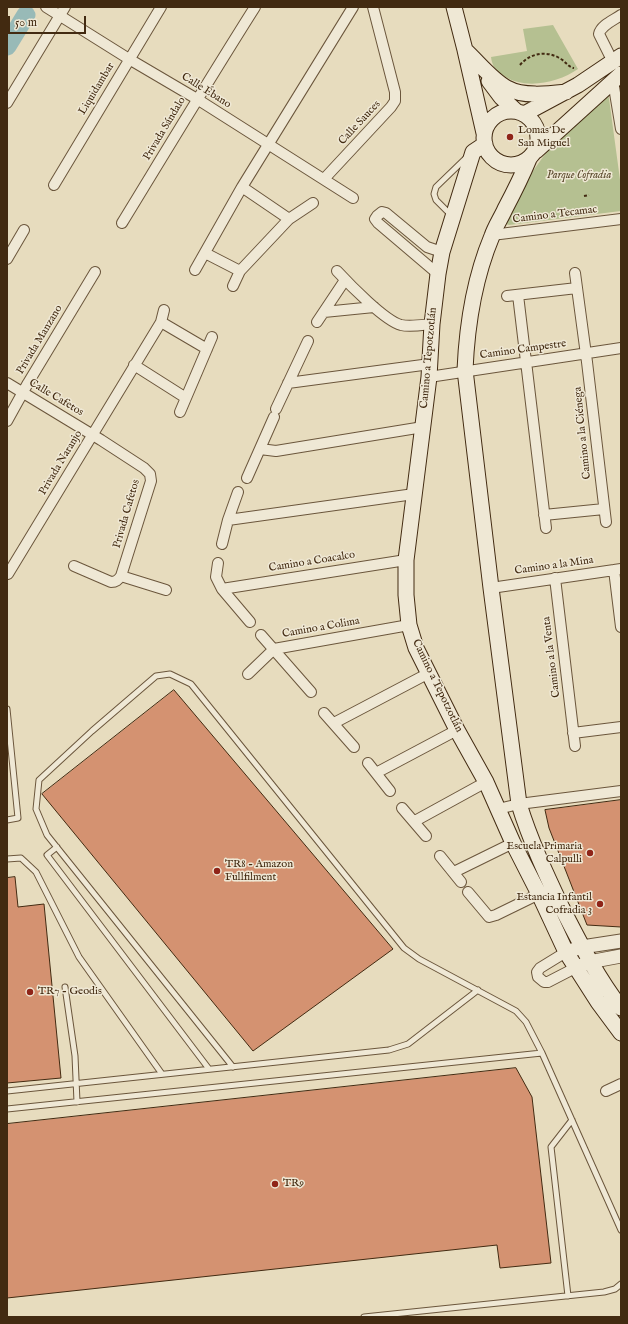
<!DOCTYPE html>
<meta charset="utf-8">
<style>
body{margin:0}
#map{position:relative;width:628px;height:1324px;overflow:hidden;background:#e7dcbe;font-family:"IM FELL English",serif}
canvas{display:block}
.frame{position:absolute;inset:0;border:8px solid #422a11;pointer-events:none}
.scale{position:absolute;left:8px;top:16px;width:78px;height:18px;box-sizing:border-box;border:2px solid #422a11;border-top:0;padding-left:5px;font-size:12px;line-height:14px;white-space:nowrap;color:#422a11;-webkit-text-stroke:3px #efe8d5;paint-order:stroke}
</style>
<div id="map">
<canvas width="628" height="1324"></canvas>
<div class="frame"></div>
<div class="scale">50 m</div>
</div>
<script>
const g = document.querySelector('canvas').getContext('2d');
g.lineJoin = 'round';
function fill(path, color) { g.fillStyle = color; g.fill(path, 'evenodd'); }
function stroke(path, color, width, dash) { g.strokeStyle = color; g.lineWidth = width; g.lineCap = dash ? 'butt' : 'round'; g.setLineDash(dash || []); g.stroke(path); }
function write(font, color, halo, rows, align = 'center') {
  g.font = font + ' "IM FELL English",serif'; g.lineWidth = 3; g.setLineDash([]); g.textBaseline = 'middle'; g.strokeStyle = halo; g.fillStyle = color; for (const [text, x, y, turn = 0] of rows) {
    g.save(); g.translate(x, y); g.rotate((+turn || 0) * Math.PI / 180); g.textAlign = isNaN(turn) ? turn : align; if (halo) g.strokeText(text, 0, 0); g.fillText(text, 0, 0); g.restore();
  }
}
fill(new Path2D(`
 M553 25 578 69C558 83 525 90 504 76 496 71 492 66 491 57L527 51 523 29Z
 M608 91 621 187V211L509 225 506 224 507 214 533 171 555 140Z`), '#b5c091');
stroke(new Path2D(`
 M7 46 26 15`), '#98bab7', 19);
const building = new Path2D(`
 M174 690 393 949 253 1051 42 794Z
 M621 800V927L587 925 549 828 545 810Z
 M15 877 18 907 44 904 61 1078 7 1083V878Z
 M516 1068 532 1097 551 1263 500 1268 497 1245 7 1298V1124Z`);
fill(building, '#d49271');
stroke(building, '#422a11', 1);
const service = new Path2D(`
 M451 215 436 200 434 194 436 187 466 158
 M7 709 18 818 7 820
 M57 847 47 855 209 1069
 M7 859 21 858 36 872 79 957 162 1074
 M65 987 75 1056 77 1102
 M233 1067 47 835 36 809 39 780 92 731 156 676 170 674 191 684 404 948 419 959 516 1011 526 1022 542 1053 621 1230
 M7 1091 389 1050 408 1044 478 990
 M7 1109 542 1053
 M568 1296 551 1147 572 1120
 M364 1317 604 1292 615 1289 621 1284`);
const minor = new Path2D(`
 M46 7 129 59 197 99 353 198
 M613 62 599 34C601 25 614 20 621 15
 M613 81 621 129
 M7 103 65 7
 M324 179 391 107 395 101V92L373 7
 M54 185 161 7
 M242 187 289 219
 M122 223C166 151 210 78 255 7
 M492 235 621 219
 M205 253 240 271
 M7 259 24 230
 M195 270 242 187 353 7
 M337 271C349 284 385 321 401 325 410 327 422 325 432 324
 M575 273 587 362 606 522
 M438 274 378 223 375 219 377 216 382 212 386 213 427 247 442 252
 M233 286 240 271 289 219 313 203
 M518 295 546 528
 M507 296 577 288
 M324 312 374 307
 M161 322 207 349
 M317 322 345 280
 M134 365 186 398
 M429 377 621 348
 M7 383 101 440 144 468 150 474 151 481 121 576C118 580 116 582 111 582L74 566
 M288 383 430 364
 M276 409 308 341
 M180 412 212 337
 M7 421 28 383 95 272
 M260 449 276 451 423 427
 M247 478 274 417
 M544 515 604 509
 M228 520 414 494
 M222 544 228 520 238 492
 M218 563 216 577 222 589 250 622
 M614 570 621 627
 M8 574 161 322 164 310
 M121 576 166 590
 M555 578 575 746
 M491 588 621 569
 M222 589 406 560
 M261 635 311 692
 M248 674 274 649 409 625
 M324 713 354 747
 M334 723 429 673
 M573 733 621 727
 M368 763 390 791
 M376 773 457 730
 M402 808 426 836
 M498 809 519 804 621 791
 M415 821 486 782
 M440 856 461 882
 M454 872 513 843
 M468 892 489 917 496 915 539 894
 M566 952 540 968 537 972 538 977 544 982H548L577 967
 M606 1091 621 1084`);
const tertiary = new Path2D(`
 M566 952 582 947 621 941
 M582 965 589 962 621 956`);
const secondary = new Path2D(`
 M454 7 465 50 484 133
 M465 50C478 62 492 80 507 88 523 97 548 94 566 92
 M489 81 501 97 516 111
 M484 138a27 27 0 1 1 54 0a27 27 0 1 1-54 0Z
 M524 114 578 85 621 56
 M485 144 473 152 442 252 438 274 432 324 429 377 406 560V595L409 625 416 648 457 730 486 782 513 843 539 894 566 952 598 1002 621 1033
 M536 151 621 74
 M529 159C522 176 514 192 505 209 501 218 495 227 492 236 474 279 467 324 465 370L491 588 519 804C530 840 546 874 562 908 580 943 597 977 621 1008`);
stroke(service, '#6b563c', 7);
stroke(minor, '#6b563c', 12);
stroke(tertiary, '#6b563c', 15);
stroke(secondary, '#422a11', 17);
stroke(new Path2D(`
 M520 65C530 53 547 50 561 59 566 62 568 67 574 68
 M584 196 589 195`), '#422a11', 2, [3, 2]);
stroke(service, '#efe8d5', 5);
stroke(minor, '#efe8d5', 10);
stroke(tertiary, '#efe8d5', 13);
stroke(secondary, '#efe8d5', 15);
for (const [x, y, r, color] of [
 [510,137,4,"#8f2418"],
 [590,853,4,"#8f2418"],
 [217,871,4,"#8f2418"],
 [600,904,4,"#8f2418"],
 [30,992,4,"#8f2418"],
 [275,1184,4,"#8f2418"]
]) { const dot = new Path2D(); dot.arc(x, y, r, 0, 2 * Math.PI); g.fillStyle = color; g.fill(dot); stroke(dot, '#efe8d5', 1.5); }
write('11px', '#422a11', '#efe8d5', [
 ["Liquidambar",97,89,-59],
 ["Calle Ébano",206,91,32],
 ["Calle Sauces",360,123,-47],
 ["Privada Sándalo",165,129,-59],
 ["Camino a Tecamac",555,215,-7],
 ["Privada Manzano",40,340,-59],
 ["Camino Campestre",523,350,-8],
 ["Camino a Tepotzotlán",429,358,-85],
 ["Calle Cafetos",56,398,31],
 ["Camino a la Ciénega",583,433,-96],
 ["Privada Naranjo",61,463,-59],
 ["Privada Cafetos",127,514,-74],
 ["Camino a Coacalco",312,562,-9],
 ["Camino a la Mina",554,566,-8],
 ["Camino a Colima",321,628,-10],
 ["Camino a la Venta",552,657,-97],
 ["Camino a Tepotzotlán",437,686,64]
]);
write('11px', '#422a11', '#efe8d5', [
 ["Lomas De",518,131],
 ["San Miguel",518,144],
 ["Escuela Primaria",582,847,"right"],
 ["Calpulli",582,860,"right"],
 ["TR8 - Amazon",225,865],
 ["Fullfilment",225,878],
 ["Estancia Infantil",592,898,"right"],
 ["Cofradia 3",592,911,"right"],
 ["TR7 - Geodis",38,992],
 ["TR9",283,1184]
], 'left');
write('italic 11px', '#59482b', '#efe8d5', [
 ["Parque Cofradia",579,176]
]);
</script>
